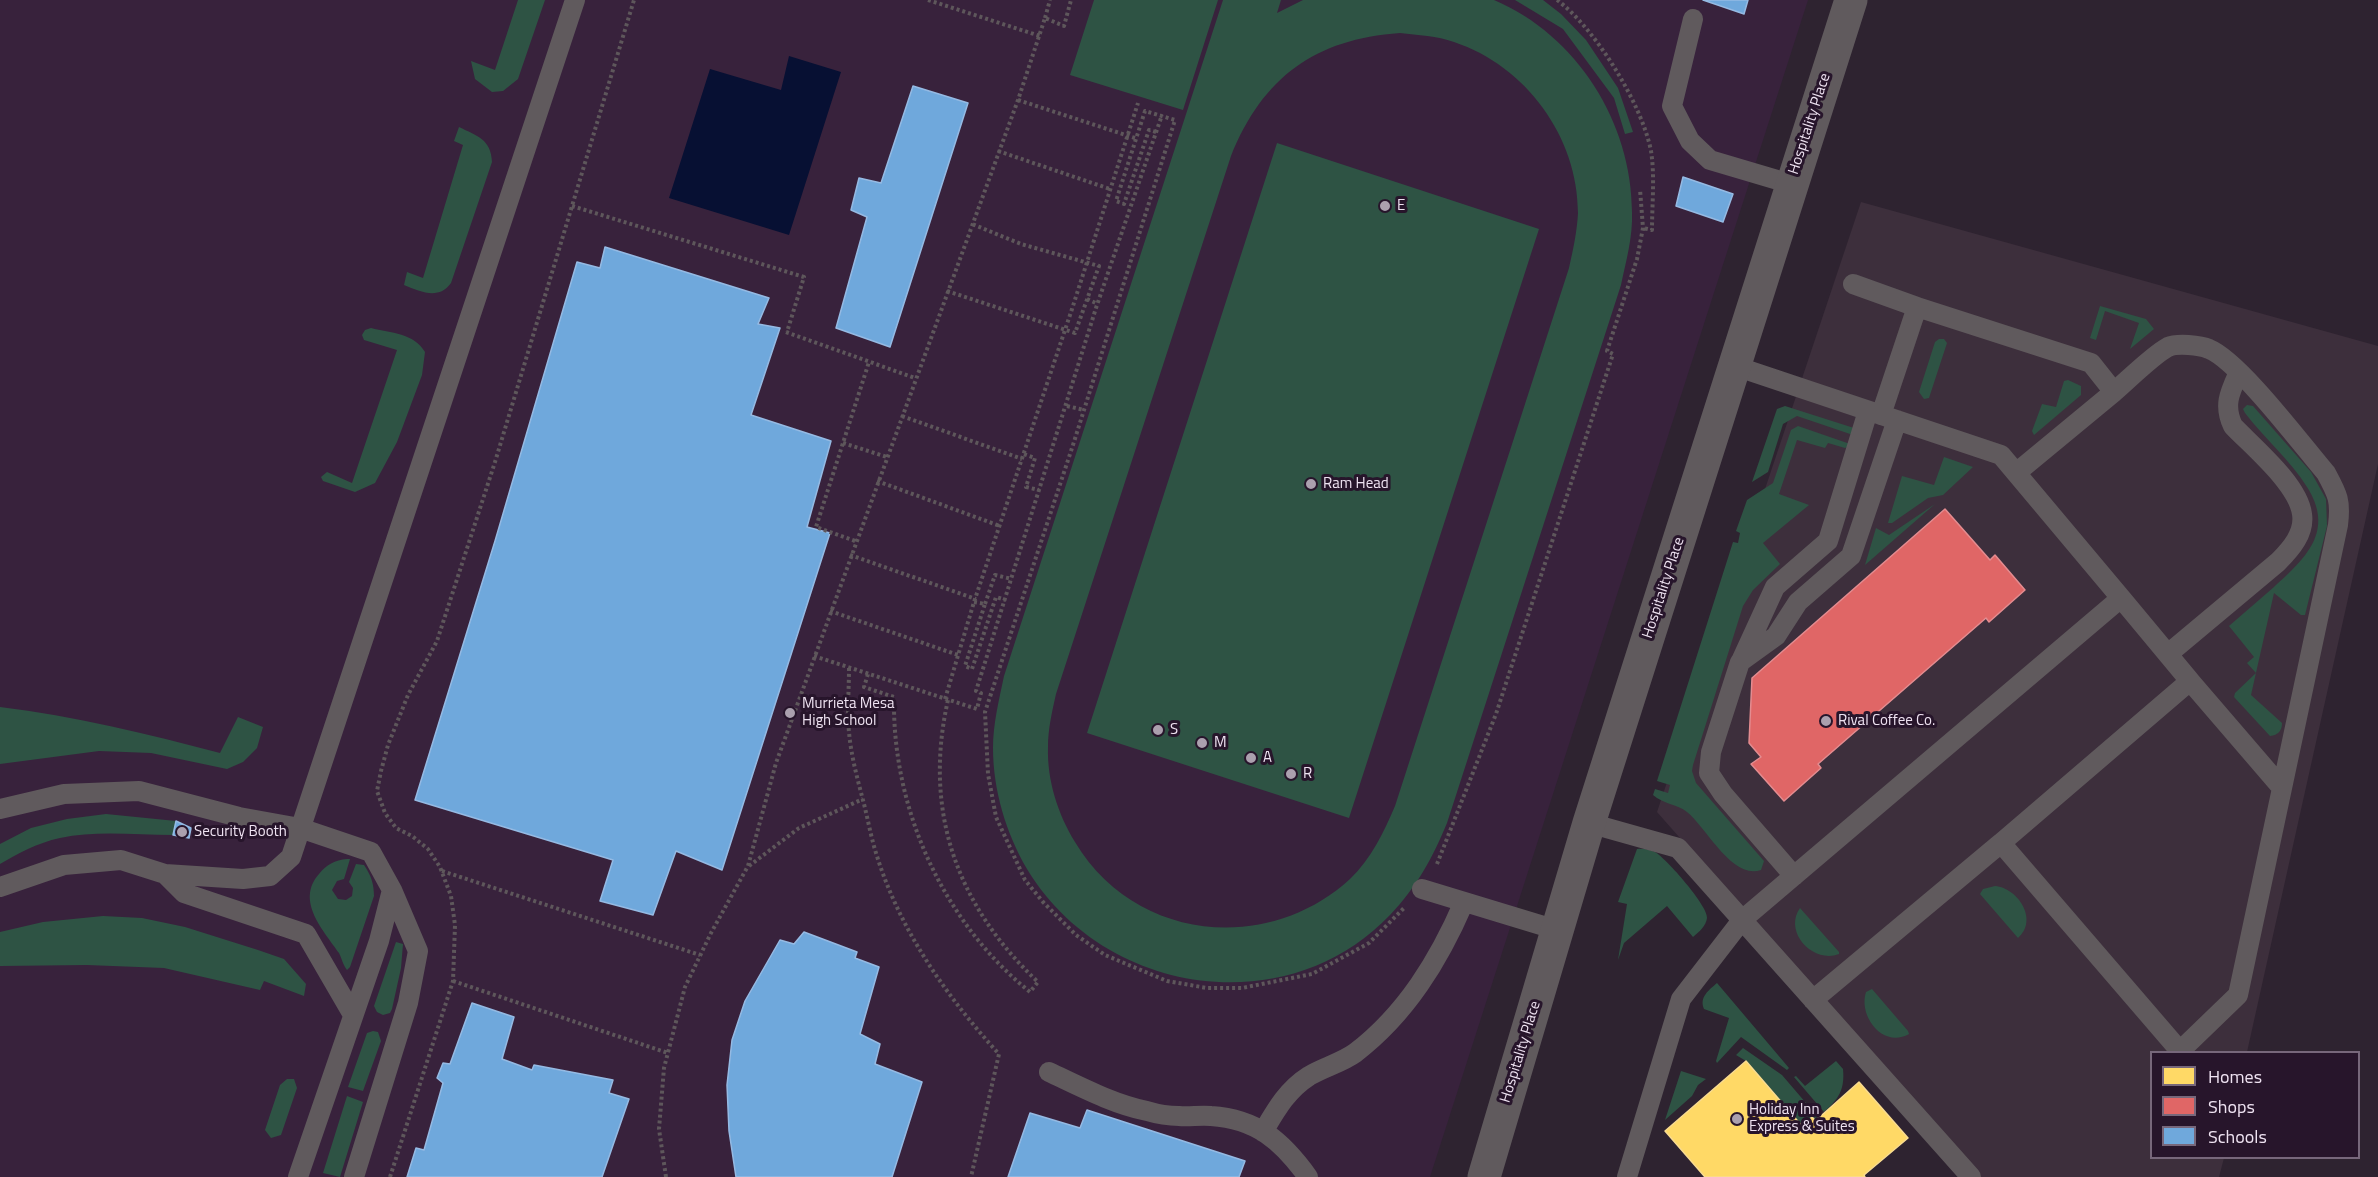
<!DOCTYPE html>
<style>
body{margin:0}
#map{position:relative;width:2378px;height:1177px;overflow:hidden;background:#2e2330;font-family:"Titillium Web",sans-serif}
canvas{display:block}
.legend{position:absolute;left:2150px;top:1051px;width:210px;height:108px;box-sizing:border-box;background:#27152b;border:2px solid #77677b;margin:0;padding:8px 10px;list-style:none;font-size:18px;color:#efe3f2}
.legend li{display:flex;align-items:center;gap:12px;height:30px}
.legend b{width:30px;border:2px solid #77677b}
</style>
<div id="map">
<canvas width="2378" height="1177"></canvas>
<ul class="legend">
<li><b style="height:16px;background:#ffd966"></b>Homes</li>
<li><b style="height:16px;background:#e06666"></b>Shops</li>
<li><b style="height:16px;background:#6fa8dc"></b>Schools</li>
</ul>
</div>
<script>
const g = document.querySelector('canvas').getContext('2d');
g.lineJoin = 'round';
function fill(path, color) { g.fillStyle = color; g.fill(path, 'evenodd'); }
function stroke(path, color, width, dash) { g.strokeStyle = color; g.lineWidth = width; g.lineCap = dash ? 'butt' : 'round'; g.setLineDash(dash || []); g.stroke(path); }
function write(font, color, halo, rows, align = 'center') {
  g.font = font + ' "Titillium Web",sans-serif'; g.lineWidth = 6; g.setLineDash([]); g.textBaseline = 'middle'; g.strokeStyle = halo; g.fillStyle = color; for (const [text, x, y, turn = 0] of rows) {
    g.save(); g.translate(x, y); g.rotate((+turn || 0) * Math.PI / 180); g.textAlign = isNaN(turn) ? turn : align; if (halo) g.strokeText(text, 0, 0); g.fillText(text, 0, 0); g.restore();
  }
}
fill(new Path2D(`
 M1861 202 2378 346V464L2247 1052H2152V1158H2224L2219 1177H1979L1657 812Z`), '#3d2f3c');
fill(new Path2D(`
 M0 0H1808L1430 1177H0Z`), '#38223c');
fill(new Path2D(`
 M518 0H545L518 79 503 91 492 92 475 79 471 61 495 70Z
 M1094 0H1218L1183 110 1070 75Z
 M1223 0H1281L1277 13 1303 0H1494C1577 35 1632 123 1632 212 1633 237 1626 261 1621 285L1447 823C1433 857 1417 887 1390 915 1286 1024 1103 995 1027 869 1006 833 993 790 993 748 993 724 999 700 1004 676ZM1400 33C1418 35 1437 36 1454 42 1526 66 1578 137 1578 213 1577 232 1573 250 1569 268L1395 806C1384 832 1371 859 1350 879 1267 955 1134 941 1075 842 1058 814 1047 781 1048 747 1048 729 1052 712 1056 694L1231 156C1263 77 1315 39 1400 33Z
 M1515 0H1543L1561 14 1586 40 1618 88 1633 132 1625 134 1614 98 1563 29Z
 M459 127C477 136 491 139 492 162L451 283C439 300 421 292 404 285L407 272 423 278 463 145 454 141Z
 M1277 143 1539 229 1349 818 1087 733Z
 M2100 306 2146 319 2154 329 2130 349 2139 323 2105 311 2096 340 2090 338Z
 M371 328C391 333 414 333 425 352L422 375 397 442 375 483 355 492 323 481 321 477 327 472 352 483 397 350 364 340 362 335 365 330Z
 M1939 339H1944L1947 343 1929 398 1924 399 1919 392 1935 342Z
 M2068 380 2081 386V395L2034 435 2032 431 2042 404 2056 407 2064 381Z
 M2247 405 2253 406 2311 472 2326 499 2327 526 2305 615H2301L2274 593 2251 695 2282 723C2282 731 2278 735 2270 736L2234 697 2235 693 2256 673 2247 663 2254 657 2229 626C2244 613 2259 600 2274 587 2306 558 2335 531 2307 487 2290 460 2264 438 2245 413L2243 409Z
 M1785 406 1854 428 1856 436 1797 416 1783 424 1768 472 1752 482 1777 409Z
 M1798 426 1853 445 1845 448 1828 443 1825 448 1797 440 1779 494 1809 505 1763 543 1780 564 1753 590 1743 606 1693 765 1692 771 1696 783 1764 861 1761 870C1732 880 1707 828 1687 812 1677 804 1663 804 1653 795L1655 789 1668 793 1670 785 1657 781 1733 542 1738 543 1740 533 1736 531 1747 500 1773 483 1791 430Z
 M1944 457 1973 467 1943 495 1928 498 1892 523H1888L1902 476 1934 485Z
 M1935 504 1865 565 1876 528 1889 535Z
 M0 707C74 716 148 734 220 753L238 717 263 727 257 748 243 762 227 769 151 753 99 751 0 764Z
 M106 814 176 821 173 835C136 835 96 830 60 838 37 843 19 853 0 864V844L31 828 67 819Z
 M1637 849C1643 848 1649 849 1655 852 1666 858 1709 907 1707 918 1706 926 1699 932 1693 937L1667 906 1624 943 1618 960 1627 904 1618 902Z
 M347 859H350L344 879 337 881 332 890 338 899 346 900 352 896 353 888 349 882 356 864 364 865C371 875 374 884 374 896L350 967 347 970C343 965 342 959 339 953 324 931 295 901 319 874 326 865 335 860 347 859Z
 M1995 886C2018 888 2039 920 2018 938L1980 894 1983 889Z
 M1800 908 1839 952V954C1813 964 1783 932 1800 908Z
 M103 916 142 918 185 927 258 950 284 959 306 984 304 996 264 981 260 990 164 968 87 965 0 966V932L43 922Z
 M396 942 403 944 401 968 392 1009 390 1013 383 1015 377 1012 374 1006Z
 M1717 983 1789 1068 1787 1070 1741 1037 1717 1063 1716 1061 1729 1018 1704 1009C1699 997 1709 990 1717 983Z
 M1872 989 1908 1031 1909 1034C1883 1049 1858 1016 1866 992Z
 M373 1031 378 1032 381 1041 363 1091 348 1087 367 1033Z
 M1743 1048 1782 1075 1818 1117 1815 1120 1812 1117 1802 1126 1746 1061 1736 1055Z
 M1836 1061 1843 1069C1845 1089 1839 1099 1824 1112L1794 1077 1796 1076 1805 1086Z
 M1681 1071 1706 1079 1698 1085 1692 1096 1665 1120Z
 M287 1079H294L297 1088 281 1135 271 1138 265 1130 280 1085Z
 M347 1096 363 1102 340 1177 323 1173Z`), '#2e5344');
fill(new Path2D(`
 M789 56 841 72 789 235 669 198 710 69 781 90Z`), '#071033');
const homes = new Path2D(`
 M1746 1061 1802 1126 1812 1117 1815 1120 1822 1115 1859 1082 1908 1138 1864 1175 1865 1177H1705L1665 1131Z`);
fill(homes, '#ffd966');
stroke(homes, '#fadc90', 1.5);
const shops = new Path2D(`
 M1945 509 1990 560 1995 555 2025 590 1989 622 1986 618 1818 764 1821 768 1784 801 1751 764 1761 757 1749 743 1752 678Z`);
fill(shops, '#e06666');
stroke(shops, '#e48c90', 1.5);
const schools = new Path2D(`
 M1703 0H1748L1744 14Z
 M913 86 968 103 890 347 836 328 867 217 851 210 859 178 881 183Z
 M1683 177 1733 194 1723 222 1676 206Z
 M605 247 769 298 758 324 780 328 751 415 831 441 807 527 830 533 722 870 676 851 653 915 600 901 613 860 415 800 495 541 577 262 600 268Z
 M176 821 191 828 189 838 173 835Z
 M804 932 857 952 855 958 879 967 860 1034 880 1044 875 1064 922 1082 892 1177H736L729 1131 727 1085 732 1040 745 1001 780 940 794 944Z
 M472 1003 514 1017 502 1059 532 1070 534 1065 613 1080 609 1093 629 1099 602 1177H407L416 1148 424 1150 443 1083 437 1078 443 1063 450 1064Z
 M1087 1110 1245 1161 1239 1177H1008L1030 1113 1080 1128Z`);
fill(schools, '#6fa8dc');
stroke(schools, '#95bae3', 1.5);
stroke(new Path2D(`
 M928 0 1040 36
 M1557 0C1595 28 1642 104 1651 151 1655 176 1652 204 1652 230L1643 228
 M1045 18 1050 0
 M1018 100 1135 138
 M1156 132 1149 130 1124 204 1116 201 1145 111 1175 120 1073 445 985 712 988 774 996 817 1025 880 1043 902 1076 935 1105 955 1167 981 1207 988H1242L1312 974 1369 943 1404 908
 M998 151 1110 189
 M572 206 804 277 787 332
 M947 291 1075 333 1099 266 1021 244 972 224
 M1087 299 1098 304
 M786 332 915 378
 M1067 406 1084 410
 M902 416 1022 459
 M843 443 887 457
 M1024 454 1035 458 1026 487 1039 490
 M877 481 1000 526
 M855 541 816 527 869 362
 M850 555 976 599
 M974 602 985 604 965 666 972 669 996 597 1006 600
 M985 604 995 575 1012 579
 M830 611 958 655
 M814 656 977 709 981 693 976 691 1096 308 1162 115
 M849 668C849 689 847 712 849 732 851 756 858 781 864 804 868 820 871 837 876 853 899 929 946 996 999 1054L971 1177
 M868 674 864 687 894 697C892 809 943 922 1030 992L1038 982C956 905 923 810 948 700
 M945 699 974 602 1072 309 1138 103
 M1437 864 1496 714 1613 354 1607 351 1637 259 1643 228 1640 189
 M749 866 799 828 863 799
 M442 871 700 955
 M453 981 668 1053
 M390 1177 453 981 455 925 451 896 440 867 428 849 412 836 396 828 385 813 377 791 381 771 388 745 408 695 437 641 495 462 634 0
 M666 1177 659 1129 664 1068 685 987 711 933 748 866 776 763 1018 100 1045 18 1064 26 1071 0`), '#5e575b', 4, [3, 3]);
stroke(new Path2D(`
 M1693 19 1672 106 1690 141 1710 160 1791 184
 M1853 284 1917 307
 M1881 415 1917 307 2091 363 2114 392C2128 380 2153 355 2168 347 2177 343 2200 345 2209 349 2239 361 2302 445 2326 473 2338 495 2341 501 2338 525L2238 995 2180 1051 2001 843 2190 681 2121 598
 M2016 473 2114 392
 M2168 654 2278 562C2291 549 2305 533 2302 514 2298 484 2253 447 2233 426 2223 405 2230 392 2239 372
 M1742 659 1775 587 1828 541 1868 411
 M2190 681 2282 788
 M0 809 64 794 139 791 239 817 300 828 371 852 392 890 418 951 408 1003 354 1177
 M1589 823 1678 848 1971 1177
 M165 874 184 893 306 934 353 1015
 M1794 876 1723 794 1709 773 1711 752 1740 662 1776 636 1798 602 1851 556 1897 420
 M0 887 64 865 121 860 165 874 243 879 270 876 291 857 575 0
 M1422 889 1557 930
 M1813 1000 2001 843
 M1049 1072C1081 1087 1113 1104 1147 1111 1157 1114 1168 1116 1179 1116 1189 1117 1200 1115 1211 1116 1257 1119 1282 1141 1308 1177
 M1263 1132C1276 1110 1287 1090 1309 1076 1324 1067 1341 1063 1355 1053 1406 1014 1439 960 1464 902
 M298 1177 379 941 392 890
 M1627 1177 1681 999 1742 920 2121 598 2001 455 1735 366`), '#605a5d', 20);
stroke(new Path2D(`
 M1484 1177 1589 823 1851 0`), '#605a5d', 33);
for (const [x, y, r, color] of [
 [1385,206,6,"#aba0ae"],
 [1311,484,6,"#aba0ae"],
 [790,713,6,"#aba0ae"],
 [1826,721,6,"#aba0ae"],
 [1158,730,6,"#aba0ae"],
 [1202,743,6,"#aba0ae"],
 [1251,758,6,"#aba0ae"],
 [1291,774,6,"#aba0ae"],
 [182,832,6,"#aba0ae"],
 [1737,1119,6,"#aba0ae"]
]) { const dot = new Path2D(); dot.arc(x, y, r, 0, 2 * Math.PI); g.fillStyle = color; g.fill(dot); stroke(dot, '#27152b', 2); }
write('15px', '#efe3f2', '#27152b', [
 ["Hospitality Place",1810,124,-72],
 ["Hospitality Place",1664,588,-72],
 ["Hospitality Place",1521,1052,-73]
]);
write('15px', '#efe3f2', '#27152b', [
 ["E",1397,206],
 ["Ram Head",1323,484],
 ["Murrieta Mesa",802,704],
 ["High School",802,721],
 ["Rival Coffee Co.",1838,721],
 ["S",1170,730],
 ["M",1214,743],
 ["A",1263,758],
 ["R",1303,774],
 ["Security Booth",194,832],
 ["Holiday Inn",1749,1110],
 ["Express & Suites",1749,1127]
], 'left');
</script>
